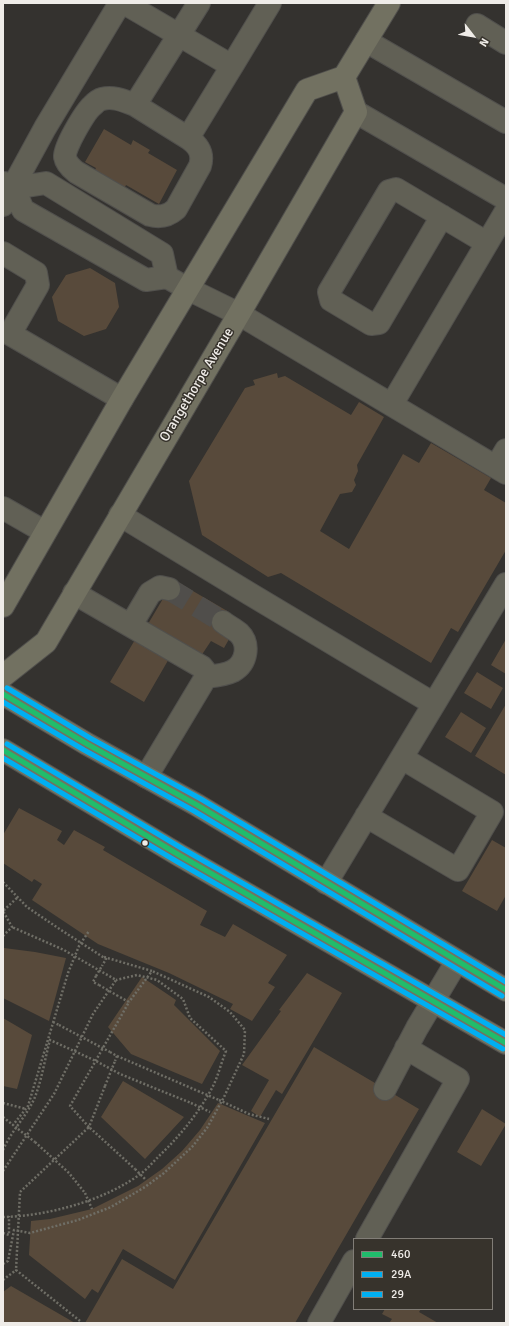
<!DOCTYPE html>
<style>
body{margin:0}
#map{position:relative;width:509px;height:1326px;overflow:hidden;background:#34322f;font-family:Signika,sans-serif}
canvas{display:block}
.frame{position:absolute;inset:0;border:4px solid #efece8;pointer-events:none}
.legend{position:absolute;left:353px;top:1238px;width:140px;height:72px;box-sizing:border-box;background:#37332c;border:1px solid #817d77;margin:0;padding:5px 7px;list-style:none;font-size:12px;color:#efece8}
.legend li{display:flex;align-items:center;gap:8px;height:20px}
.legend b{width:20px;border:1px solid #817d77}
.north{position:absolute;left:453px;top:16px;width:40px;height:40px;-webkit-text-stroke:3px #37332c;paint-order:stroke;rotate:121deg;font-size:11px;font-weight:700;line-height:16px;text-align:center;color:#efece8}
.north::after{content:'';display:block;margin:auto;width:14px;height:18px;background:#efece8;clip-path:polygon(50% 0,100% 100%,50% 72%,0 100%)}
</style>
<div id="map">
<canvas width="509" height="1326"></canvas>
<div class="frame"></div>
<ul class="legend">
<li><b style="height:5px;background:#20bc6c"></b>460</li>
<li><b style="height:5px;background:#00aff2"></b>29A</li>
<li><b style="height:5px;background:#00aff2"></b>29</li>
</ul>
<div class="north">N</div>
</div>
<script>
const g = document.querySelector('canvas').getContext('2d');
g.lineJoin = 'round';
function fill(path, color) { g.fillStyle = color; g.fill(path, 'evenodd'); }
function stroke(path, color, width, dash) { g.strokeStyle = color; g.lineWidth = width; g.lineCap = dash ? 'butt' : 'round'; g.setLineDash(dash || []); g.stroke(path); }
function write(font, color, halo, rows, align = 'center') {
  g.font = font + ' Signika,sans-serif'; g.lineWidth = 3; g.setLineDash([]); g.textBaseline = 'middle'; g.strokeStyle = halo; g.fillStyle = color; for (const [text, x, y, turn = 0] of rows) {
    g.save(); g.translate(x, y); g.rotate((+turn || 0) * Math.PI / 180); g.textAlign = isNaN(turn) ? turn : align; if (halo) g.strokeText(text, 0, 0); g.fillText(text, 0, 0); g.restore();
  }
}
fill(new Path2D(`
 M104 129 131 145 133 140 150 150 148 153 177 170 159 204 126 185 124 189 94 172 96 168 85 162Z
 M90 268 115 283 119 307 106 329 84 336 58 321 52 297 66 275Z
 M277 373 278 378 285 376 351 415 359 402 384 417 357 465 358 471 354 480 356 485 352 492 340 494 320 531 349 549 403 454 419 463 431 443 491 478 484 490 506 503V550L458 632 451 628 431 663 281 573 268 577 202 535 189 481 245 388 255 385 253 380Z
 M174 580 229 612 220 627 232 634 224 648 211 641 201 656 148 624Z
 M136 638 170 657 144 702 110 682Z
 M506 639V674L491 665Z
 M477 672 503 688 491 709 464 693Z
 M506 704V775L475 756Z
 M461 712 486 728 471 753 445 737Z
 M19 808 62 831 57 840 64 845 74 830 105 847 103 850 207 911 200 925 225 937 233 924 287 955 268 983 275 987 252 1021 230 1009 233 1004 169 973 98 944 32 900 42 884 34 879 32 882 3 863V835Z
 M492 840 506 848V895L497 911 462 891Z
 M4 948 35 952 66 958 49 1021 3 998Z
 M307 973 342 993 282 1094 276 1090 260 1117 251 1111 269 1080 242 1065 281 1011 279 1010Z
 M142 977 176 1000 174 1005 220 1051 202 1084 131 1054 108 1027Z
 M3 1018 32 1035 17 1089 3 1086Z
 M314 1047 419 1109 295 1323H85L122 1259 173 1289Z
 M123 1081 184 1117 145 1159 101 1117Z
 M218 1103 265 1123 175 1280 123 1249 98 1293 92 1289 85 1299 29 1255 31 1221 50 1219 92 1209 138 1186 162 1169 182 1151 200 1130Z
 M482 1109 506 1124 481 1166 457 1152Z
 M11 1286 75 1323H3V1292Z
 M385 1309H421L419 1312 438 1323H389L392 1319 382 1314Z`), '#584a3b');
stroke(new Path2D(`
 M169 589 223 622`), '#504e4b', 22, [22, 11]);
const minor = new Path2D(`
 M124 3 232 66 270 3
 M199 3 135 105 188 138 232 66
 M477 25 506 43
 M366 41 506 122
 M135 105C124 101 114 96 102 99 98 100 95 103 92 106 85 112 63 149 65 157 66 163 71 168 76 172L150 215C161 218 168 216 176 209L200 166C204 153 198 145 188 138
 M356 112 506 199
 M4 183 14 188 46 183 162 254 167 277
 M14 188 23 210 146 280 167 277 188 289 239 314 506 473
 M3 205 45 128 120 3
 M442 216 379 323 371 324 331 300 329 292 389 191 396 189 487 243
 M3 253 36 273 38 285 10 334 122 399
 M392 404 506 211
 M496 467 506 450
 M3 508 45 532
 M120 515 250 594 434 704 326 883
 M74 593 202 667 206 672V677L146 777
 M131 625 150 593 160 587 169 589
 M206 677C215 676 225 675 233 671 247 663 250 644 239 633 234 629 228 626 223 622
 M434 704 506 584
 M366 816 458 870 492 812 402 758
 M385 1089 417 1028 457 961
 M367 1239 458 1079 406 1048
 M319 1323 354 1261`);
const major = new Path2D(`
 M3 606 122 399 307 90 344 77 389 3
 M3 676 46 642 239 314 356 112 344 77
 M3 694 87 744 197 805 506 990
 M3 750 179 855 506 1043`);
stroke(minor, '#51504d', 24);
stroke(major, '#51504d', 24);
stroke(new Path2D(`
 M3 882 27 907 58 928 106 959 102 966
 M3 936 12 927 3 911 18 897
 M104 957 152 971 129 1002
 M96 976 93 982 99 985
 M53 1022 59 1025
 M110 1052 117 1056 115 1061
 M117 1056 198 1091
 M105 1086 89 1127 70 1106 129 1002 118 996
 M219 1100 249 1114 269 1119
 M3 1103 26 1109
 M3 1117 13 1125
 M17 1128 13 1125 28 1106 68 973 79 946 89 931
 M35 1142 69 1173 85 1193
 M3 1150C11 1131 27 1116 35 1097 42 1079 45 1058 50 1040L96 1061 120 1074 191 1103
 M3 1171 54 1094 93 1014 116 980 64 950 12 927
 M3 1217C48 1216 107 1200 143 1172 148 1168 153 1162 158 1157 179 1137 198 1114 212 1088 218 1077 221 1063 226 1051L190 1018 183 999 157 980 137 975 116 980
 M3 1233 9 1235V1216
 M3 1264 8 1261 14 1230 30 1233 78 1220 111 1207 145 1187 164 1173 192 1147 207 1128 224 1097 244 1054 245 1030 230 1012 209 997 152 971
 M3 1280 16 1270
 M80 1321 16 1270 20 1192 89 1127 135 1169`), '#6f6e66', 2.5, [2, 2]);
stroke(minor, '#616055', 22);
stroke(major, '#727161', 22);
stroke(new Path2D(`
 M96 976 102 966
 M99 985 118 996
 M59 1025 110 1052
 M105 1086 115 1061
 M198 1091 219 1100
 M191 1103 210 1112
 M18 1129 35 1142
 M135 1169 145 1179
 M85 1193 92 1209`), '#6f6e66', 2.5, [2, 2]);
stroke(new Path2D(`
 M3 694 87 744 197 805 506 990
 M3 750 179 855 506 1043`), '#20bc6c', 5);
stroke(new Path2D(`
 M3 702 84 750 194 811 502 996
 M3 758 176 861 503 1049`), '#00aff2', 5);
stroke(new Path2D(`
 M7 688 90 738 201 799 506 982
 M7 744 183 849 506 1035`), '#00aff2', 5);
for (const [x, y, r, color] of [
 [145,843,3.5,"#efece8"]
]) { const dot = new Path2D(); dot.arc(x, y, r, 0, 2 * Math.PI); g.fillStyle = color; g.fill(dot); stroke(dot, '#37332c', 1.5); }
write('14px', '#efece8', '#37332c', [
 ["Orangethorpe Avenue",197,385,-59]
]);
</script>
